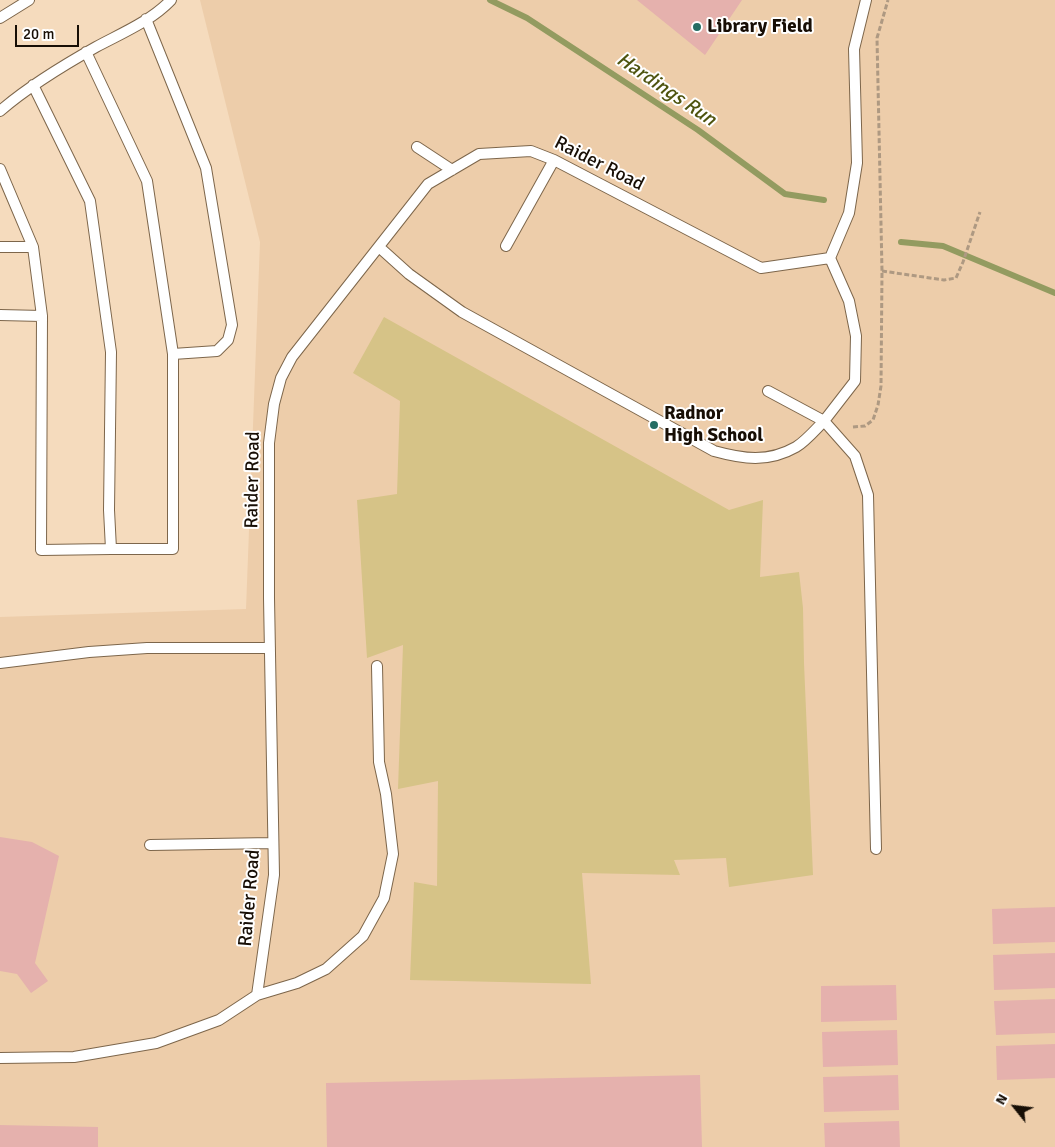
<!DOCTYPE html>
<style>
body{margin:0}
#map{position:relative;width:1055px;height:1147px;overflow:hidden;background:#f5dbbd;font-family:Signika,sans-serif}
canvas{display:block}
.north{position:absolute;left:990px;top:1082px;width:50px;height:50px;-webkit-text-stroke:4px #fff;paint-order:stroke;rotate:299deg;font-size:14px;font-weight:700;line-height:20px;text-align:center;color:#170e05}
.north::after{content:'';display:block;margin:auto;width:18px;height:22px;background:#170e05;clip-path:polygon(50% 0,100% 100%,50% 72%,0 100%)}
.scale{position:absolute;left:15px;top:25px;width:64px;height:22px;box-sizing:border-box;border:2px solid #170e05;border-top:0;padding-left:6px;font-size:15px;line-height:18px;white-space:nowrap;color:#170e05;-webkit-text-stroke:4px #fff;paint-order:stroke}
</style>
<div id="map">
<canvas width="1055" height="1147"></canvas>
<div class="north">N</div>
<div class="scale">20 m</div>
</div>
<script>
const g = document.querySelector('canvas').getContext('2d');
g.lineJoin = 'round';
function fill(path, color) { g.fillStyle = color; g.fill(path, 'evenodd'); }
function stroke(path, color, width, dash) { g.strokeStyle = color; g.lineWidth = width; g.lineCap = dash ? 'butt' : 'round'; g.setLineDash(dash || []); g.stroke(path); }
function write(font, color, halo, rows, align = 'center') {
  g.font = font + ' Signika,sans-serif'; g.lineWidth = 4; g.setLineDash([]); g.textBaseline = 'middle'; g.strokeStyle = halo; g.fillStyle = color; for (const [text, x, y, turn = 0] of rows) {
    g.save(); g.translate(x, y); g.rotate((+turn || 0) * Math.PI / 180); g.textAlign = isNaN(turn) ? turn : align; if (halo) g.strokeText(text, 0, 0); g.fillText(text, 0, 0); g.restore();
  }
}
fill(new Path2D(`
 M200 0H1055V1147H0V617L246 609 260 242Z`), '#edcdaa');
fill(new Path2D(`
 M637 0H742L705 55Z
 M0 837 32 842 59 856 35 963 48 981 31 993 17 974 0 971Z
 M1055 907V942L993 944 992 909Z
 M1055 953V988L994 990 993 955Z
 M896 985 897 1020 821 1022V986Z
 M1055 999V1033L996 1035 994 1001Z
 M897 1030 898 1065 823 1067 822 1032Z
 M1055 1044V1078L997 1080 996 1046Z
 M700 1075 702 1147H327L326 1083Z
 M898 1075 899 1110 824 1112 823 1077Z
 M899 1121 900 1147H825L824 1123Z
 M0 1125 98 1127V1147H0Z`), '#e5b1ad');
stroke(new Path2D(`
 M490 0 527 18 698 130 785 194 824 200
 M901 242 943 246 1055 293`), '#939b60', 6);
fill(new Path2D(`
 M384 317 729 510 763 500 760 577 799 572 803 608 804 663 813 875 729 887 726 858 674 860 680 875 582 873 591 984 410 980 414 882 437 886 438 781 398 789 403 645 367 658 357 500 397 494 400 401 353 373Z`), '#d6c387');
const lane = new Path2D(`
 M866 0 854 49 857 163 849 213 830 258 849 301 856 336 855 381 824 421 855 456 868 495 876 849
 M0 18 29 0
 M146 19 206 168 232 325 228 340 217 351 173 354
 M86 52 147 181 173 354V549H111
 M33 85 90 201 111 352 109 510 111 549 41 550 42 316 33 247
 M0 111C29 86 62 66 96 47 122 33 151 21 171 0
 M417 147 452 170
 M0 169 33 247H0
 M506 246 554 160
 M379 247 409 274 462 312 714 451C743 459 768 463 796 447 806 441 816 429 824 421L768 391
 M0 315 42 316
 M0 663 89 652 147 648H270
 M150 845 273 843
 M257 995 297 983 326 969 363 936 384 898 393 854 386 794 379 762 377 666
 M0 1058 74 1057 156 1043 219 1020 257 995 274 875 269 598V443L274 404 281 378 292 357 428 184 479 154 531 151 554 160 761 268 830 258`);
stroke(lane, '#7d664b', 12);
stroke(new Path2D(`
 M882 271 944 280 956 278 963 262 980 212
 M853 427 865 426 873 420 878 405 881 386 882 271 877 38 888 0`), '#ae9982', 3, [5, 2.5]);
stroke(lane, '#fff', 10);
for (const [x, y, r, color] of [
 [697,27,5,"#256d63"],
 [654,425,5,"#256d63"]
]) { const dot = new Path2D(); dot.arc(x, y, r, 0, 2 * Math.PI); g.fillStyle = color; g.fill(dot); stroke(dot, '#fff', 2); }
write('bold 19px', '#170e05', '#fff', [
 ["Library Field",707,27],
 ["Radnor",664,414],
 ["High School",664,436]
], 'left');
write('19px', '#170e05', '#fff', [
 ["Raider Road",599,164,27],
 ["Raider Road",253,480,-89],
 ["Raider Road",250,898,-85]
]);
write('italic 20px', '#4e540f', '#fff', [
 ["Hardings Run",666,90,34]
]);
</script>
